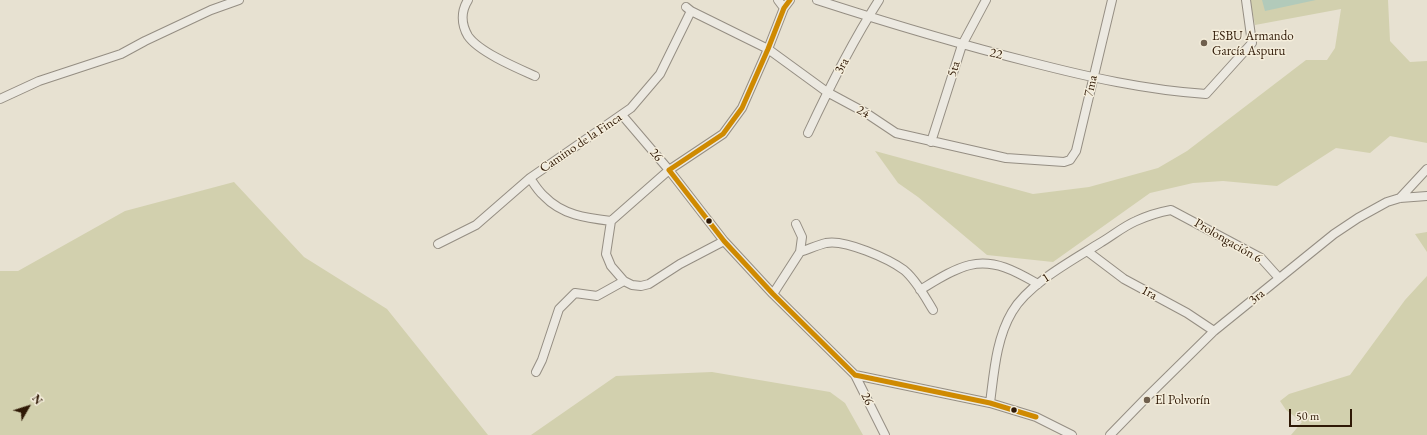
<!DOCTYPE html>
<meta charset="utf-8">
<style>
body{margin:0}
#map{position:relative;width:1427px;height:435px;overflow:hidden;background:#e7e1d1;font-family:"EB Garamond",serif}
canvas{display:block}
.north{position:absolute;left:8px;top:387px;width:40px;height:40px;-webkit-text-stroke:3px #f5eedc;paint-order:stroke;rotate:51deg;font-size:11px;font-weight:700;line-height:16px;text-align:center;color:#2f1906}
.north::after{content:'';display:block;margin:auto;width:14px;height:18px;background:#2f1906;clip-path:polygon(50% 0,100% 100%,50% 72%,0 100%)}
.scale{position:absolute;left:1289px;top:409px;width:63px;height:18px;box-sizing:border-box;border:2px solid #2f1906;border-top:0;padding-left:5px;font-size:12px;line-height:14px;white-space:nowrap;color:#2f1906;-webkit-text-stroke:3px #f5eedc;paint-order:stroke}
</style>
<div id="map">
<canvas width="1427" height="435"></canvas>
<div class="north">N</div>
<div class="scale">50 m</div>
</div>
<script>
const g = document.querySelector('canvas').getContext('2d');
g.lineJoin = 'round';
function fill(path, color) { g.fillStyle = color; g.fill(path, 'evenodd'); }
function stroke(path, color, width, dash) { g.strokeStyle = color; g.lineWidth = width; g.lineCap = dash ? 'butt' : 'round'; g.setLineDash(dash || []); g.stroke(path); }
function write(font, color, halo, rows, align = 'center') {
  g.font = font + ' "EB Garamond",serif'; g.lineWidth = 3; g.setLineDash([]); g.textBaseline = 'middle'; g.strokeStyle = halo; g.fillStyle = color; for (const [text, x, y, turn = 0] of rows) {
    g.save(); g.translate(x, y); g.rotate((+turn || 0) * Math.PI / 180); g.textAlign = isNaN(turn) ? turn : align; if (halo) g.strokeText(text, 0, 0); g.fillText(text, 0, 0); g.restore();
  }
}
fill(new Path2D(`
 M1250 0H1388L1390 41 1410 62 1427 61V143L1390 136 1370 153 1336 148 1277 186 1223 181 1193 183 1150 193 1053 262 987 255 918 197 898 183 875 151 1033 194 1089 187 1158 168 1187 151 1306 60H1327L1335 48 1341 9 1255 25Z
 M234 182 304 257 387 309 488 435H0V271H18L125 211Z
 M1427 232V252L1415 234Z
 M1427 276V435H1291L1302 422 1286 410 1280 401 1289 394 1350 375 1405 300Z
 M712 372 830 392 845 403 863 435H531L616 376Z`), '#d2d0ae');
fill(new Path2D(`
 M1262 0H1316L1265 11Z`), '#b2caba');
const minor = new Path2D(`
 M468 0C461 11 461 24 468 36 479 52 517 68 535 76
 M778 0 784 8
 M817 0C888 23 958 44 1030 62 1088 77 1146 90 1206 94L1252 43 1246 0
 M686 7 691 11 768 49 827 92 866 113 896 133 1006 158 1064 162 1070 160 1076 151 1112 0
 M0 99 39 81 121 54 145 41 211 10 239 0
 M622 115 669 170 724 241 773 294 855 375 885 435
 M808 133C829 88 852 42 879 0
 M931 142 962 45 986 0
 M530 178C534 184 538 191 544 196 562 215 586 218 611 221
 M1400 198 1427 169
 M724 241 680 264 649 284 641 286 632 285 624 281 611 266 606 254 611 221 669 170 723 134 742 108 768 49 784 8 790 0
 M438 244 476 225 530 178 631 108 660 74 691 11
 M1087 251 1124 279 1187 313 1214 331
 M800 252C809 249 818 245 826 243 845 239 889 259 904 270 916 280 925 297 933 310
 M920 290C935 281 953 269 970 265 995 259 1017 272 1038 284
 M773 294 800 252 802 237 796 224
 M536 372 542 360 559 309 575 293 597 296 624 281
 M855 375 990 403 1036 417 1072 435
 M990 403C994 373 996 339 1012 312 1028 284 1073 260 1100 243 1112 236 1124 226 1136 221 1147 216 1160 212 1171 210L1261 258 1279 278
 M1110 435 1146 398 1214 331 1334 234 1358 218 1387 202 1400 198 1427 196`);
stroke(minor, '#958e83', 10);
stroke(minor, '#ece9e1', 8);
stroke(new Path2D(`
 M669 170 724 241 773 294 855 375
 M669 170 723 134 742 108 768 49 784 8 790 0
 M855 375 990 403 1036 417`), '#cf8a01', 5);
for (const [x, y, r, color] of [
 [1204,43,4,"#6f5f4d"],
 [709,221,3.5,"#2f1906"],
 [1147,400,4,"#6f5f4d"],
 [1014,410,3.5,"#2f1906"]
]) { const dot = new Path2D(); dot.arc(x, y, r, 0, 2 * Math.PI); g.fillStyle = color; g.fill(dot); stroke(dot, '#f5eedc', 1.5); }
write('13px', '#2f1906', '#f5eedc', [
 ["ESBU Armando",1212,36],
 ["García Aspuru",1212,51],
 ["El Polvorín",1155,400]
], 'left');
write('13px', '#2f1906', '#f5eedc', [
 ["22",996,54,14],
 ["3ra",842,66,-62],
 ["5ta",954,69,-73],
 ["7ma",1091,86,-77],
 ["24",863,112,30],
 ["Camino de la Finca",581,143,-34],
 ["26",656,155,50],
 ["Prolongación 6",1228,241,30],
 ["1",1046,278,-33],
 ["1ra",1149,293,28],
 ["3ra",1257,297,-39],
 ["26",867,399,64]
]);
</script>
